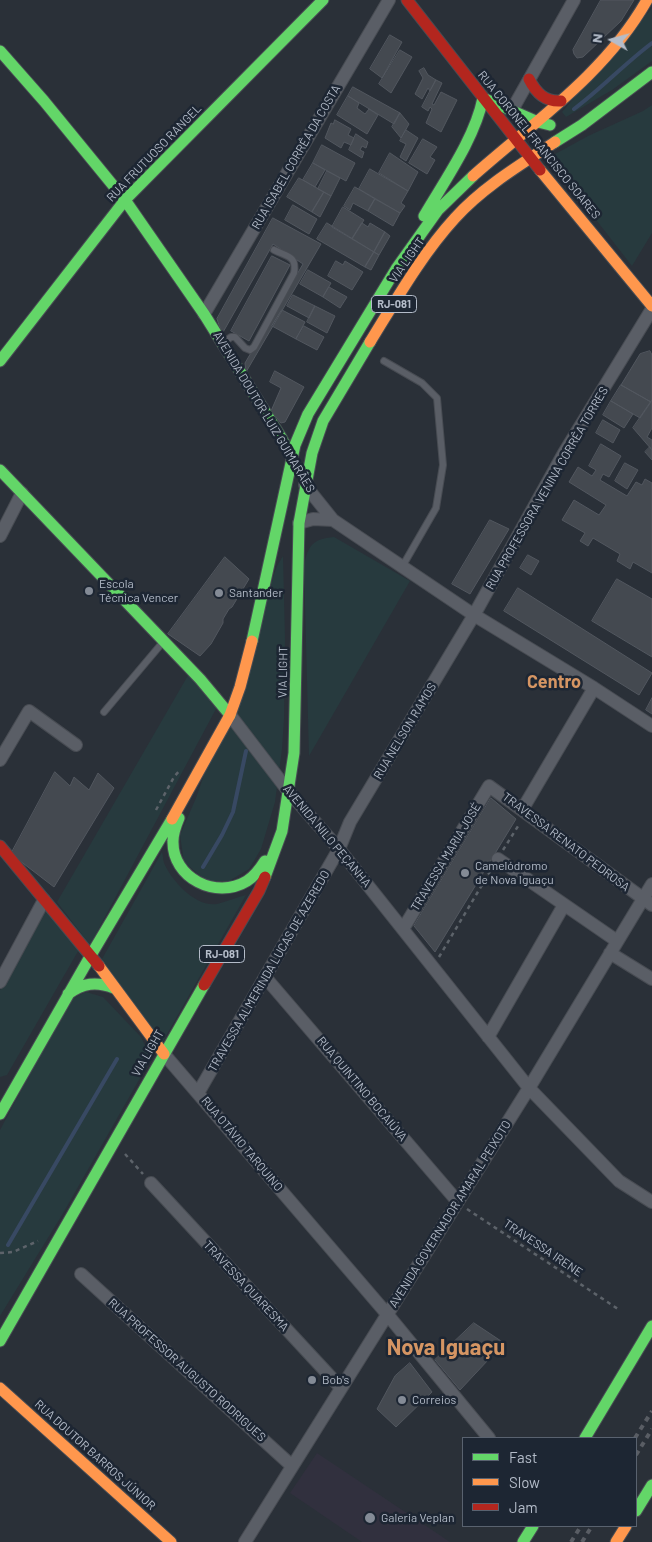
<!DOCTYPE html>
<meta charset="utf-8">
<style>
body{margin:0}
#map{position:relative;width:652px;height:1542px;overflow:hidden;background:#2a3038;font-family:Barlow,sans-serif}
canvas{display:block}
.legend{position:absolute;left:462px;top:1437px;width:175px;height:90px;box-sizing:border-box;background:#1d2633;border:1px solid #59626f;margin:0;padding:6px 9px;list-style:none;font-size:15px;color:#b4bcc9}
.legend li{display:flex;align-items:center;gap:10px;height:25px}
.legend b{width:25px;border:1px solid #59626f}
.north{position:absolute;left:587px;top:15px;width:50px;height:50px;-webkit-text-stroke:4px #1d2633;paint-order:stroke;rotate:277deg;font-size:14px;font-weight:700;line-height:20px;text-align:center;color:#b4bcc9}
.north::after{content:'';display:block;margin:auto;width:18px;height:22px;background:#b4bcc9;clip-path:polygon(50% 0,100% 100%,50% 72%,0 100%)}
</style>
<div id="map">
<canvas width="652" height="1542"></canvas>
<ul class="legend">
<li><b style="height:6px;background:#63d668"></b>Fast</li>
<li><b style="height:6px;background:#ff974d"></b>Slow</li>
<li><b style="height:6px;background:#b3261e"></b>Jam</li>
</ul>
<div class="north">N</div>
</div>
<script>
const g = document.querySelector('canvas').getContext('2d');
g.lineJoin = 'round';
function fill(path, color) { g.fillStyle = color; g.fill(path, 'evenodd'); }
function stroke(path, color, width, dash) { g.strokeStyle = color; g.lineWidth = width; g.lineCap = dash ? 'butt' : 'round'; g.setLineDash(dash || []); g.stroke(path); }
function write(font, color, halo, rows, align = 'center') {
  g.font = font + ' Barlow,sans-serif'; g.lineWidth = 5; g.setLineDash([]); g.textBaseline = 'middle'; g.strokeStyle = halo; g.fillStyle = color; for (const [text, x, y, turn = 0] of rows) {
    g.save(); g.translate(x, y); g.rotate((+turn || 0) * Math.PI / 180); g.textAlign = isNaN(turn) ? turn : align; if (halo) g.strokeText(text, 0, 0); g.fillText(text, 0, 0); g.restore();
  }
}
fill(new Path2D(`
 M317 1453 450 1542H362L290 1493Z`), '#31303e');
fill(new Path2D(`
 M652 8V61L612 90 566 117 562 112Z
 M652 105V233L632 266 548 158 588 136 643 111Z
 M334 537 410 581 309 756 304 566C308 546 312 539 334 537Z
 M283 556 285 639 284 719 282 749 275 802 261 849 249 869 229 881H206L184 862 180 835 196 798 277 566Z
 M190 672 217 707 90 945 57 902Z
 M162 852C163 855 163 860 164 863 172 881 195 907 217 904 226 902 237 897 246 895L162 1043 102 959Z
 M44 906 81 946 7 1075 0 1077V990Z
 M86 992 103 997 141 1037 149 1054 148 1064 62 1215 0 1316V1130L60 1017 71 999Z`), '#273a3e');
stroke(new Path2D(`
 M574 109C602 88 624 64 652 43
 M203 867 222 835 233 812 246 751
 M8 1245 117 1059`), '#384963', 4);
const building = new Path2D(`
 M601 0H634L621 21 583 57 577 58 574 54 573 50Z
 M390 35 402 42 382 78 370 69Z
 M400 50 412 57 391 93 379 84Z
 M424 68 428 75 436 80 430 91 428 88 422 99 415 94 423 78 419 71Z
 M436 80 442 83 432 104 434 105 441 92 457 100 441 132 426 123 432 109 430 107 428 111 422 107Z
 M353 87 400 113 394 124 348 96Z
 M348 96 359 103 357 108 365 114 369 109 378 115 367 134 337 115Z
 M400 113 409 124 401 138 392 127Z
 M335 120 351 129 348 135 354 138 351 145 344 142 341 148 325 138 331 123 333 124Z
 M406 130 418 138 406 161 400 157 406 144 400 141Z
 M356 134 368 142 366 148 362 146 360 150 364 152 362 158 349 150Z
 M423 139 437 147 430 157 435 160 427 174 409 163Z
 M322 145 355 163 346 181 313 163Z
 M390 153 418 172 408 191 379 173Z
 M313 163 325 170 315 187 303 180Z
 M370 169 408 191 401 203 405 206 400 213 359 189Z
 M327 171 340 178 331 196 318 189Z
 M299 178 324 192 312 212 287 197Z
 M355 187 375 199 368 211 353 203 350 210 344 206Z
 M324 192 331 196 320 217 312 212Z
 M375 199 400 213 393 226 368 211Z
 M293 205 317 219 309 234 285 220Z
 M343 207 364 220 352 239 332 227Z
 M273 218 321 244 246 372 245 363 303 264 273 244 222 334 217 319Z
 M327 223 374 252 365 267 317 239Z
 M362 223 368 227 370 223 385 232 374 252 352 239Z
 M385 232 390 236 379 255 374 252Z
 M374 252 379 255 371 270 365 267Z
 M272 256 290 265 249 341 231 331Z
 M336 261 343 265 345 261 363 272 352 290 328 276Z
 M308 270 331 283 323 297 300 284Z
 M329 287 347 297 340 308 323 297Z
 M293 295 315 306 309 318 287 306Z
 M315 306 335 316 327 333 307 322Z
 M282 310 305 322 296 339 272 326Z
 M304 326 324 337 317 350 296 339Z
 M650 351 652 355V400L651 402 621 385 640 354Z
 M275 371 304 387 285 422 281 423 271 411 281 388 270 382Z
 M621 385 651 402 640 418 611 401Z
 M652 400V428L647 437 652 440V450L633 428Z
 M611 401 633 414 624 428 603 415Z
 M603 420 620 430 613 443 596 433Z
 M601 444 621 456 609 477 603 474 600 480 627 496 636 482 642 485 645 479 652 483V573L633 562 630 569 617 561 620 554 593 538 588 546 580 541 585 533 562 520 574 500 599 515 606 505 569 482 578 467 592 476 596 470 589 466Z
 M650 447 652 450V460L645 452Z
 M625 463 638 470 627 489 615 481Z
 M490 520 509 529 470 594 452 584Z
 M528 555 539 561 531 575 520 568Z
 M225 557 249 579 232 607 229 609 223 619V623L211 644 200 656 168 634Z
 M617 579 652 599V657L592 621Z
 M518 588 652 673 639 695 504 611Z
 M652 698V714L646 710Z
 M55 772 70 786 74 777 89 790 98 773 114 788 54 887 11 854Z
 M491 798 516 819 435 952 414 926Z
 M474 1323 504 1343 460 1390 435 1360Z
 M410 1363 432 1392 396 1427 377 1409 395 1376Z`);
fill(building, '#444950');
stroke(building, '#52575f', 1);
const lane = new Path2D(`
 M223 343 231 337H235L245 348 250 350 254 347 294 273C297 256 288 257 274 250
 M384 361 422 383 437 398 443 465 436 508 402 567
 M104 712 163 642`);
const street = new Path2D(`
 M512 110 574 0
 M204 314 389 0
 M305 485 333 520 474 615 594 688 652 726
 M299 523 313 519 333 520
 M0 536 22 493
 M230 715 289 792 339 849 529 1088 619 1181 652 1202
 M0 760 29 711 76 745
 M522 810 594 688
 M498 859 617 941
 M403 929 489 786 652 905
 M610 953 652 979
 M265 977 458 1202
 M0 982 44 900
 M488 1037 564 905
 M164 1054 387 1314 489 1438
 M198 1093 339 849 350 822 474 615 564 453 652 309
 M151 1183 341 1388
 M81 1274 292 1466
 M245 1542 529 1088 652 884`);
const fast = new Path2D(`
 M0 51 44 101 125 200 204 314 282 439 296 466
 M555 142 582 125 652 72
 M424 216C445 180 475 138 483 98L538 122 550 125
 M0 361 125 200 323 0
 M0 470 200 679 230 715
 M252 641 295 445 308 414 396 269 438 210 473 176
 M179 818C176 825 173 833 173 841 172 878 216 900 247 881 255 876 260 869 265 861
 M265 877 282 831 294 753 299 523 312 453 323 421 370 342
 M68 994C83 983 96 981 114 988
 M0 1114 91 955 172 819
 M0 1341 204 985
 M585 1438 652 1326
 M636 1511 652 1485
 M523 1542 533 1526`);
const slow = new Path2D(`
 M540 170 652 306
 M473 176C534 122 606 73 647 0
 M370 342C396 300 422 254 455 218 483 187 520 165 555 142
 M172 819 230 715 240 687 252 641
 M99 966 164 1054
 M0 1388 171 1542
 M616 1542 626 1526`);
const jam = new Path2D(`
 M407 0 540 170
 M529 79C536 93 545 102 561 101
 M0 846 99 966
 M204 985 259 891 265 877`);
stroke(lane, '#484c53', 8);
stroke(street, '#484c53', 14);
stroke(fast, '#484c53', 13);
stroke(slow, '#484c53', 13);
stroke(jam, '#484c53', 13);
stroke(new Path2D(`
 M156 810 174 777 180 770
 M503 850 520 823
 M439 957 491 870
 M125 1154 143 1174
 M467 1209 618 1309
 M0 1253 13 1252 38 1241`), '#5d636a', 2.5, [4, 4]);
stroke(lane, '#5a5e66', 6);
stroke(street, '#5a5e66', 12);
stroke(fast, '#63d668', 11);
stroke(slow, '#ff974d', 11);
stroke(jam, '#b3261e', 11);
stroke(new Path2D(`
 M635 1438 652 1411
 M636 1455 652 1429
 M571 1542 581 1526
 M582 1542 592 1526`), '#595d64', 4, [5, 5]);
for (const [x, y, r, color] of [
 [89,591,5,"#848b96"],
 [219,593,5,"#848b96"],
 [465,873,5,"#848b96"],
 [312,1380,5,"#848b96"],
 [402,1400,5,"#848b96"],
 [370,1518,6,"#848b96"]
]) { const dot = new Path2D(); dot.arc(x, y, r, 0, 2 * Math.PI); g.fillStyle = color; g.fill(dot); stroke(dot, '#1d2633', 2); }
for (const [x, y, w] of [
 [394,304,45],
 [222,954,45]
]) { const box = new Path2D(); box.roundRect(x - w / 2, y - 8.5, w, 17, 4); g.fillStyle = '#1d2633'; g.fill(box); stroke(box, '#b4bcc9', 1); }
write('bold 11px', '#b4bcc9', null, [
 ["RJ-081",394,304],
 ["RJ-081",222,954]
]);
write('12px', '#b4bcc9', '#1d2633', [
 ["RUA CORONEL FRANCISCO SOARES",539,145,51],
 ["RUA FRUTUOSO RANGEL",154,153,-46],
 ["RUA ISABEL CORRÊA DA COSTA",296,157,-60],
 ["VIA LIGHT",407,260,-55],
 ["AVENIDA DOUTOR LUIZ GUIMARÃES",264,412,59],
 ["RUA PROFESSORA VENINA CORRÊA TORRES",547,488,-60],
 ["VIA LIGHT",283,672,-89],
 ["RUA NELSON RAMOS",405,731,-59],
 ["AVENIDA NILO PEÇANHA",327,836,50],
 ["TRAVESSA RENATO PEDROSA",566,842,37],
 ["TRAVESSA MARIA JOSÉ",446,857,-59],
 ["TRAVESSA ALMERINDA LUCAS DE AZEREDO",269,971,-60],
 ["VIA LIGHT",148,1053,-60],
 ["RUA QUINTINO BOCAIÚVA",362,1089,50],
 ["RUA OTÁVIO TARQUINO",242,1144,50],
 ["AVENIDA GOVERNADOR AMARAL PEIXOTO",450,1214,-58],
 ["TRAVESSA IRENE",543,1248,34],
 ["TRAVESSA QUARESMA",246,1286,47],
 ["RUA PROFESSOR AUGUSTO RODRIGUES",187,1370,42],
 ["RUA DOUTOR BARROS JÚNIOR",95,1455,42]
]);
write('12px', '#b4bcc9', '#1d2633', [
 ["Escola",99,584],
 ["Técnica Vencer",99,598],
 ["Santander",229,593],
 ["Camelódromo",475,866],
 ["de Nova Iguaçu",475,880],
 ["Bob's",322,1380],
 ["Correios",412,1400],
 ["Galeria Veplan",381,1518]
], 'left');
write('bold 18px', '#d59563', '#1d2633', [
 ["Centro",554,682]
]);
write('bold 22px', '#d59563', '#1d2633', [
 ["Nova Iguaçu",446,1348]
]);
</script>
